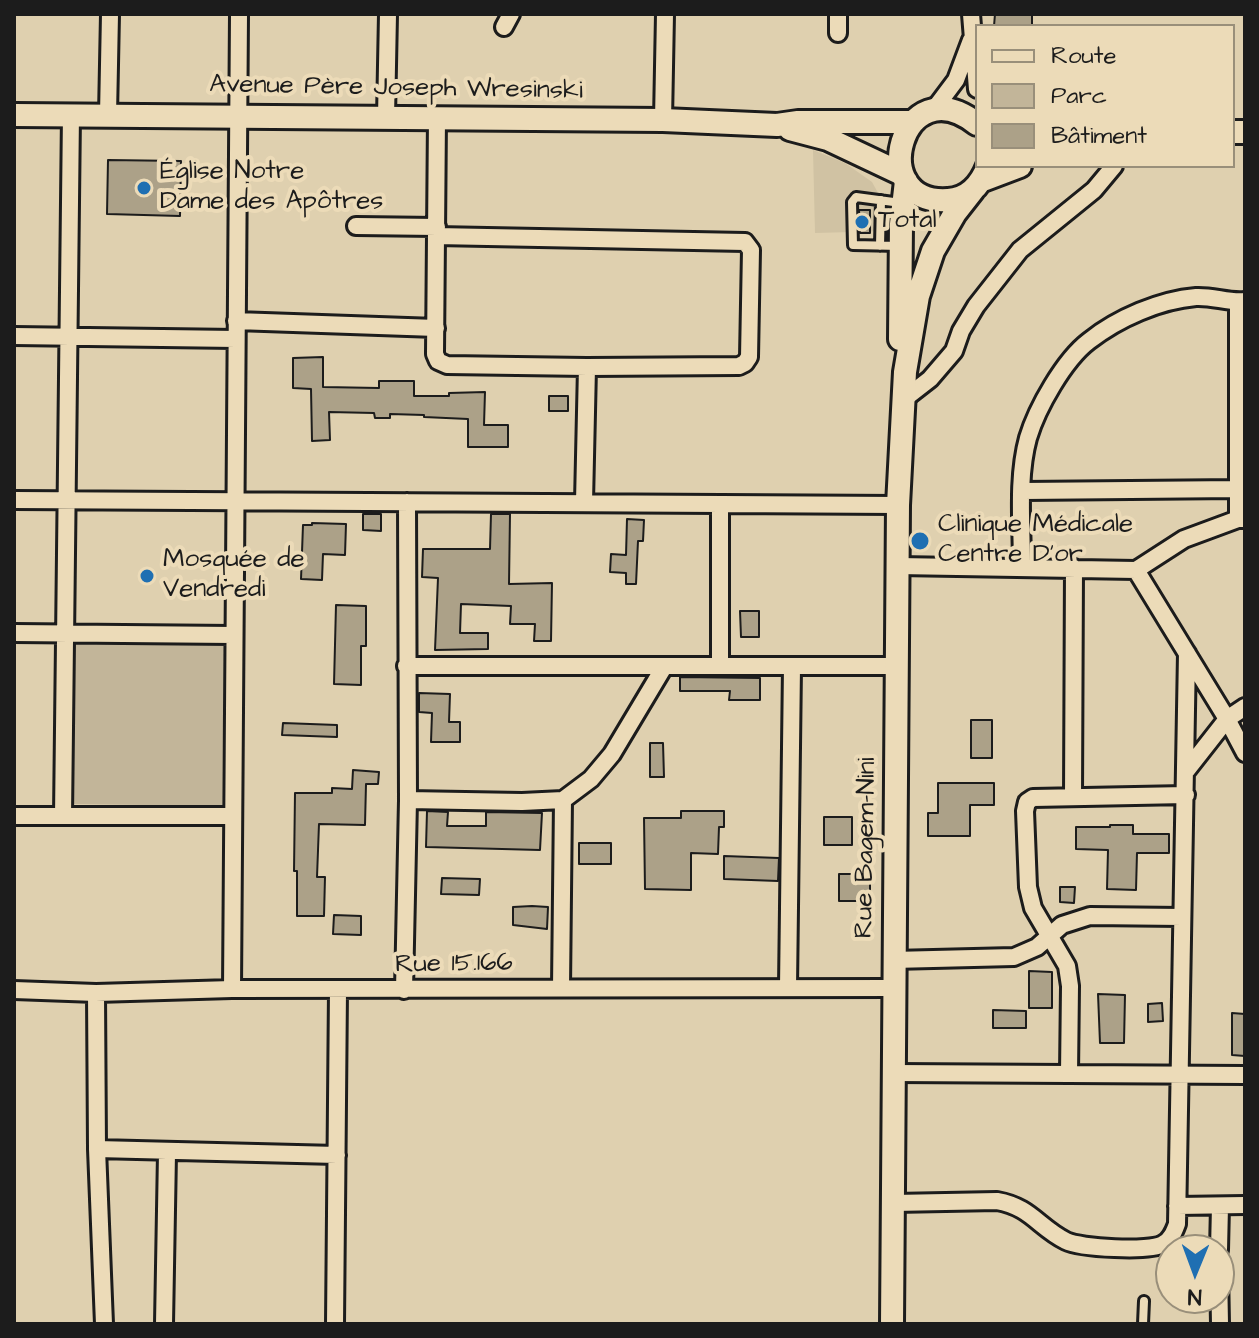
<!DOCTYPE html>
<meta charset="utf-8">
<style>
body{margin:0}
#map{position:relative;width:1259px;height:1338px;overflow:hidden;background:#dfd0af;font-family:"Architects Daughter",sans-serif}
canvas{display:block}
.frame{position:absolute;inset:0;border:16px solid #1c1c1c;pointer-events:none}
.legend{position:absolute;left:975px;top:24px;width:260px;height:144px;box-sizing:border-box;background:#ecdbb8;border:2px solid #998f7a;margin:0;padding:10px 14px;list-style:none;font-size:24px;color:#1c1c1c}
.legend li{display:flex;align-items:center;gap:16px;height:40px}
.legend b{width:40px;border:2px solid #998f7a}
.north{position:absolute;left:1155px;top:1234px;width:80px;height:80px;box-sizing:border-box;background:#ecdbb8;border:2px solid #998f7a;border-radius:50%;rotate:181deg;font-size:22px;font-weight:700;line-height:32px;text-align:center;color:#1c1c1c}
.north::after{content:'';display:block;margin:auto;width:28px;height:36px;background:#1f6fb2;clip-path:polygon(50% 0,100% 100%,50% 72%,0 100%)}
</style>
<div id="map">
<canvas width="1259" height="1338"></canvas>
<div class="frame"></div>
<ul class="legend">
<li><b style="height:10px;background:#ecdbb8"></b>Route</li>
<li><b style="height:22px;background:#c2b599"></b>Parc</li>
<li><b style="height:22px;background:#aca188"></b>Bâtiment</li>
</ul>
<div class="north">N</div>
</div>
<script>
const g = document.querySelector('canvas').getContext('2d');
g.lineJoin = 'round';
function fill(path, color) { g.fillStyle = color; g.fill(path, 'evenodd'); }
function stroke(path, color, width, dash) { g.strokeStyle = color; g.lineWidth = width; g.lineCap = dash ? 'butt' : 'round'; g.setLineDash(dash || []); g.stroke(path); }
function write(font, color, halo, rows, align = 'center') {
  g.font = font + ' "Architects Daughter",sans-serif'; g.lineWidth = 8; g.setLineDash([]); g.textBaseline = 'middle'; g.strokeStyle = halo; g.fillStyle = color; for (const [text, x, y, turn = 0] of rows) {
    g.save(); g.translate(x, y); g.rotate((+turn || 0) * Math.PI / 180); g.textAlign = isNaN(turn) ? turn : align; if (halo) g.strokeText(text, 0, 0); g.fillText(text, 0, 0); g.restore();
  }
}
fill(new Path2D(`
 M813 150 845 163 872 182 883 202 889 231 815 233Z`), '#d0c2a3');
fill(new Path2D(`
 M67 642 224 644 222 806 65 804Z`), '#c2b599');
const building = new Path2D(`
 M995 14H1032V26H994Z
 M108 160 181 161 180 216 107 214Z
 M859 210H870V233H860Z
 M323 357V387L379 388V381H414V396H449V393L485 392 484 425H508V447H468V419L424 417V415L390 414V418H375L374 413 329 412 330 440 312 441 311 389 293 388V358Z
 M549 396H568V411H549Z
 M363 514H381V531L363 530Z
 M491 514H510L509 584 552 583 551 641H534L535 624H510L511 606 461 604 460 633H488V649L435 650 438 578 422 577 423 549H490Z
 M627 519 644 520 643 541H638L636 584H626V573L610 572 611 554 626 555Z
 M312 523 346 524 345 555 323 554 322 580 301 579 303 525H312Z
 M336 605 366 606V646H361V685L334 684Z
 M740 611H759V637H741Z
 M680 677 760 678V700H729L730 691H680Z
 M419 693 450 694 449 722H460V742H431L432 713 419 712Z
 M971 720H992V758H971Z
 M283 723 337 725V737L282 735Z
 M650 743H663L664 777H650Z
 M353 770 379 772 378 784H366L365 825 319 824 317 877H325L324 916H297V871H294L295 793H332V788L352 789Z
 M938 783H994V805H970V836H928V813H938Z
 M427 811 448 812 447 826H486V812L542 813 540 850 426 847Z
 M681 811H724V827H719L718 854 691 853V890L645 889 644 818H681Z
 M824 817H852V845H824Z
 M1110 825H1133V834H1169V853H1137L1136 890 1107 889 1108 850 1076 849V827H1110Z
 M579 843H611V864H579Z
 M724 856 779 858 778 881 724 879Z
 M839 874H870V901H839Z
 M442 878 480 879 479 895 441 894Z
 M1060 887H1075L1074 903 1060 902Z
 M532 906 548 907 547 929 513 925V907Z
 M334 915 361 916V935L333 934Z
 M1029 971 1052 972V1008H1029Z
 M1098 994 1125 995 1124 1043H1100Z
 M1162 1003 1163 1021 1148 1022V1004Z
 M993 1010 1026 1011V1028H993Z
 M1232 1013 1245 1014V1056L1232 1055Z`);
fill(building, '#aca188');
stroke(building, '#1c1c1c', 2);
const lane = new Path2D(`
 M880 246 881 200
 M900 246 853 245 852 202 856 197 901 203
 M1143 1324 1144 1301`);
const street = new Path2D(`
 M971 14 977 89
 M504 27 511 14
 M838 33V14
 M932 112 956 80 971 40
 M108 115 110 14
 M386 117 388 14
 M663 120 665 14
 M356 226 437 227
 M436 236 745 242 751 250 749 357 745 363 739 366 587 367 447 365 438 361 435 354 437 117
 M1238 302V519
 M236 321 436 328
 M14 336 236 339
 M903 400 930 379 954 351 961 331 976 306 1020 250 1094 190 1114 166
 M1023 491 1238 489
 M14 500 898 505
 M584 502 587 367
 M720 504V665
 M898 566 1136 570 1184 539 1238 519H1245
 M1022 567C1022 526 1017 478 1028 438 1037 408 1064 360 1089 341 1118 318 1160 300 1196 297 1213 296 1229 303 1245 301
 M1136 570 1227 719 1245 753
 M14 633 233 635
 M406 666H897
 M1187 770 1227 719 1245 707
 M1073 797 1074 568
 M408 800 522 802 563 800 591 779 612 754 664 667
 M14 816H232
 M63 816 71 114
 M893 960 1014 957 1037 947 1062 925 1090 916 1182 917
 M788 987 792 667
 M561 988 563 800
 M232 989 239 14
 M14 990 96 993 232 989 894 988
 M404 990 408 800 407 502
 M96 993 97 1149 104 1324
 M894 1073 1245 1075
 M1069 1074 1070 986 1067 966 1033 908 1028 887 1025 811 1027 802 1033 798 1186 795
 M97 1149 337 1155
 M894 1203 997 1201C1031 1207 1038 1227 1066 1241 1080 1248 1150 1252 1163 1244 1171 1240 1174 1232 1177 1224L1187 653
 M1177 1206 1245 1205
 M1219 1250 1220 1206
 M1219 1270 1220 1324
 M164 1324 167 1153
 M335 1324 338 990`);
const secondary = new Path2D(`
 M14 115 663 120 777 125 798 122H913
 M977 124C901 64 864 206 948 200 969 199 981 184 988 166
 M790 129 828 139 902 174
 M1233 132H1245
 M983 180 1020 166
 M900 339 901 224 906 181
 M892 1324 898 505 905 372 918 296 933 251 955 213 973 190`);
stroke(lane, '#1c1c1c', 14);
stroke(street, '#1c1c1c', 22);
stroke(secondary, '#1c1c1c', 28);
stroke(lane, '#ecdbb8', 8);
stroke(street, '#ecdbb8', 16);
stroke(secondary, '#ecdbb8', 22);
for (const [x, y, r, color] of [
 [144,188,8,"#1f6fb2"],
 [862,222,8,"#1f6fb2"],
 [920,541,10,"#1f6fb2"],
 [147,576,8,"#1f6fb2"]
]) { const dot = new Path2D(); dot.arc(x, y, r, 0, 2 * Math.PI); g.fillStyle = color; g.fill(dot); stroke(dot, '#ecdbb8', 3); }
write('26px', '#1c1c1c', '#ecdbb8', [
 ["Avenue Père Joseph Wresinski",396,89,1],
 ["Rue Bagem-Nini",867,848,-89],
 ["Rue 15.166",454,965,-1]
]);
write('26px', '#1c1c1c', '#ecdbb8', [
 ["Église Notre",160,173],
 ["Dame des Apôtres",160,203],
 ["Total",878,222],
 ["Clinique Médicale",938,526],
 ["Centre D'or",938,556],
 ["Mosquée de",163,561],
 ["Vendredi",163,591]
], 'left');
</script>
